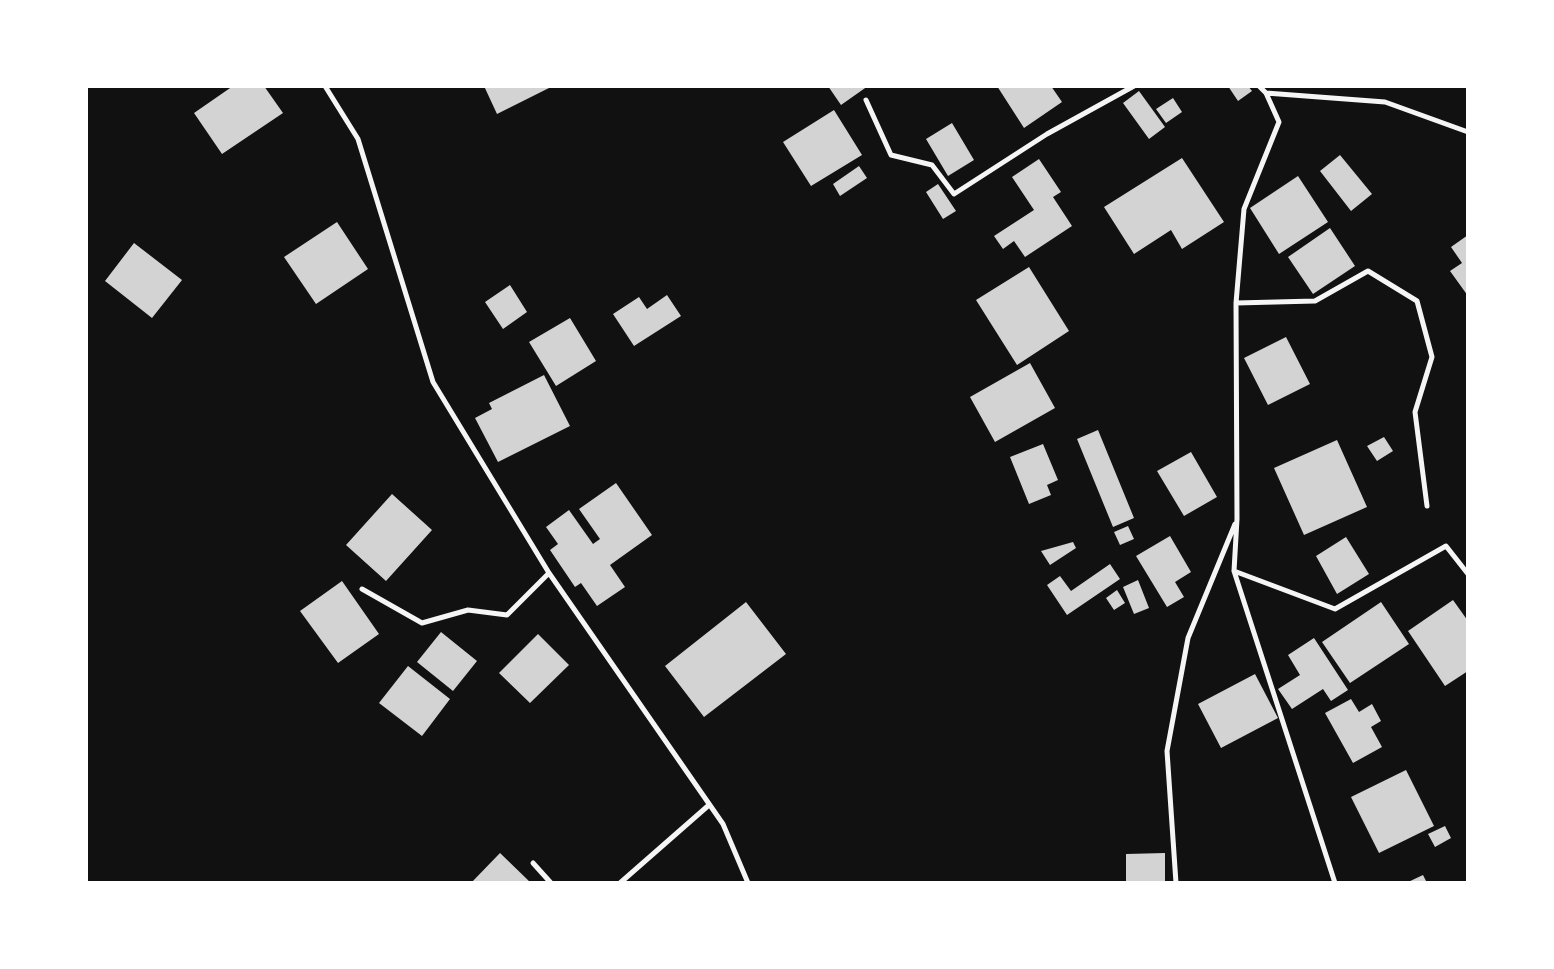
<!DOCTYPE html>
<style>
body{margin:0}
#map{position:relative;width:1554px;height:969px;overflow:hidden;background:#111;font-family:Signika,sans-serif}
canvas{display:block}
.frame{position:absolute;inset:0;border:88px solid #fff;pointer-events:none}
</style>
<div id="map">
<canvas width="1554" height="969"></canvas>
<div class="frame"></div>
</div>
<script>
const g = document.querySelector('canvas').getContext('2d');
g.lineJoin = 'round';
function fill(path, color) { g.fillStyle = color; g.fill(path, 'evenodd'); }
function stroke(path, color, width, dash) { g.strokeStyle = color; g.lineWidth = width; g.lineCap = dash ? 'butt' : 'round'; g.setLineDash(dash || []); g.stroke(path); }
fill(new Path2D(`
 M233 86H264L283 113 222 154 194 113Z
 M484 86H553L497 114Z
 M828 86H868L841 105Z
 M997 86H1051L1062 102 1024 128Z
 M1228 86H1248L1252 91 1238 101Z
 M1139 91 1165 127 1149 139 1123 103Z
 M1173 98 1182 112 1166 123 1156 109Z
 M834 110 862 155 811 186 783 142Z
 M952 123 974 160 948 176 926 139Z
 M1340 155 1372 194 1351 211 1320 171Z
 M1182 158 1224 222 1182 249 1171 230 1134 254 1104 207Z
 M1039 159 1061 192 1053 197 1072 226 1025 257 1014 241 1003 249 994 236 1034 210 1012 177Z
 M859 166 867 178 840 196 833 184Z
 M1298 176 1328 222 1279 254 1250 208Z
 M938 184 956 211 943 219 926 192Z
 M337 222 368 269 316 304 284 257Z
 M1330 228 1355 266 1313 294 1288 257Z
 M1468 235V296L1450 271 1462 263 1451 247Z
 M134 243 182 280 152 318 105 281Z
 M1029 267 1069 331 1017 365 976 300Z
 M510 285 527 312 503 329 485 302Z
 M667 295 681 316 634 346 613 314 639 297 647 309Z
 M570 318 596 361 556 386 529 342Z
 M1286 337 1310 384 1268 405 1244 358Z
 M1030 363 1055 408 995 442 970 397Z
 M544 375 570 426 498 462 475 418 492 409 489 403Z
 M1098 430 1134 518 1113 527 1077 439Z
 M1384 437 1393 451 1377 461 1367 446Z
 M1337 440 1367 507 1304 535 1274 468Z
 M1043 444 1058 480 1047 485 1051 495 1029 504 1010 457Z
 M1191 452 1217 497 1184 516 1157 471Z
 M616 483 652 535 610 565 625 587 597 606 581 583 575 587 550 550 558 544 546 527 569 510 593 544 600 539 579 509Z
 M392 494 432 530 386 581 346 545Z
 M1128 526 1134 539 1120 545 1114 532Z
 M1170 536 1191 572 1175 582 1184 597 1167 607 1136 556Z
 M1346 537 1369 574 1337 594 1316 556Z
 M1073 542 1076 548 1050 565 1041 551Z
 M1110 564 1120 579 1067 615 1047 585 1060 576 1071 591Z
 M1138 580 1149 608 1134 614 1123 587Z
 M342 581 379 634 338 663 300 611Z
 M1117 590 1125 603 1114 610 1106 598Z
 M1453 600 1468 621V671L1445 686 1408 631Z
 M746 602 786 654 704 717 665 666Z
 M1381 602 1409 644 1350 683 1322 642Z
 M441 632 477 661 453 691 417 662Z
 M538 634 569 665 530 703 499 673Z
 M1314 638 1348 690 1331 701 1323 689 1292 709 1278 689 1300 675 1288 655Z
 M408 666 450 699 422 736 379 703Z
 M1255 674 1278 718 1221 748 1198 704Z
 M1351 699 1359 712 1372 704 1381 721 1371 727 1382 747 1353 763 1325 713Z
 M1406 770 1434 826 1379 853 1351 797Z
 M1445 826 1451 838 1435 847 1428 834Z
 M500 853 531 883H471Z
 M1165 853V883H1126V854Z
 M1423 875 1427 883H1406Z`), '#d3d3d3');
stroke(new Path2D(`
 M325 86 358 139 433 382 549 573 723 824 748 883
 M1259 86 1266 93 1279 122 1244 209 1236 303 1237 519 1234 571 1335 883
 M1266 93 1385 102 1468 132
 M866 100 891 155 932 165 954 194 1047 134 1134 86
 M1236 303 1315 301 1368 271 1417 301 1432 357 1415 412 1427 506
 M1234 571 1335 609 1446 546 1468 574
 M362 589 422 623 468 610 507 615 549 573
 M533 863 551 883
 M620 883 709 805
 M1176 883 1167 751 1188 638 1235 524`), '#f5f5f5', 5);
</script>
